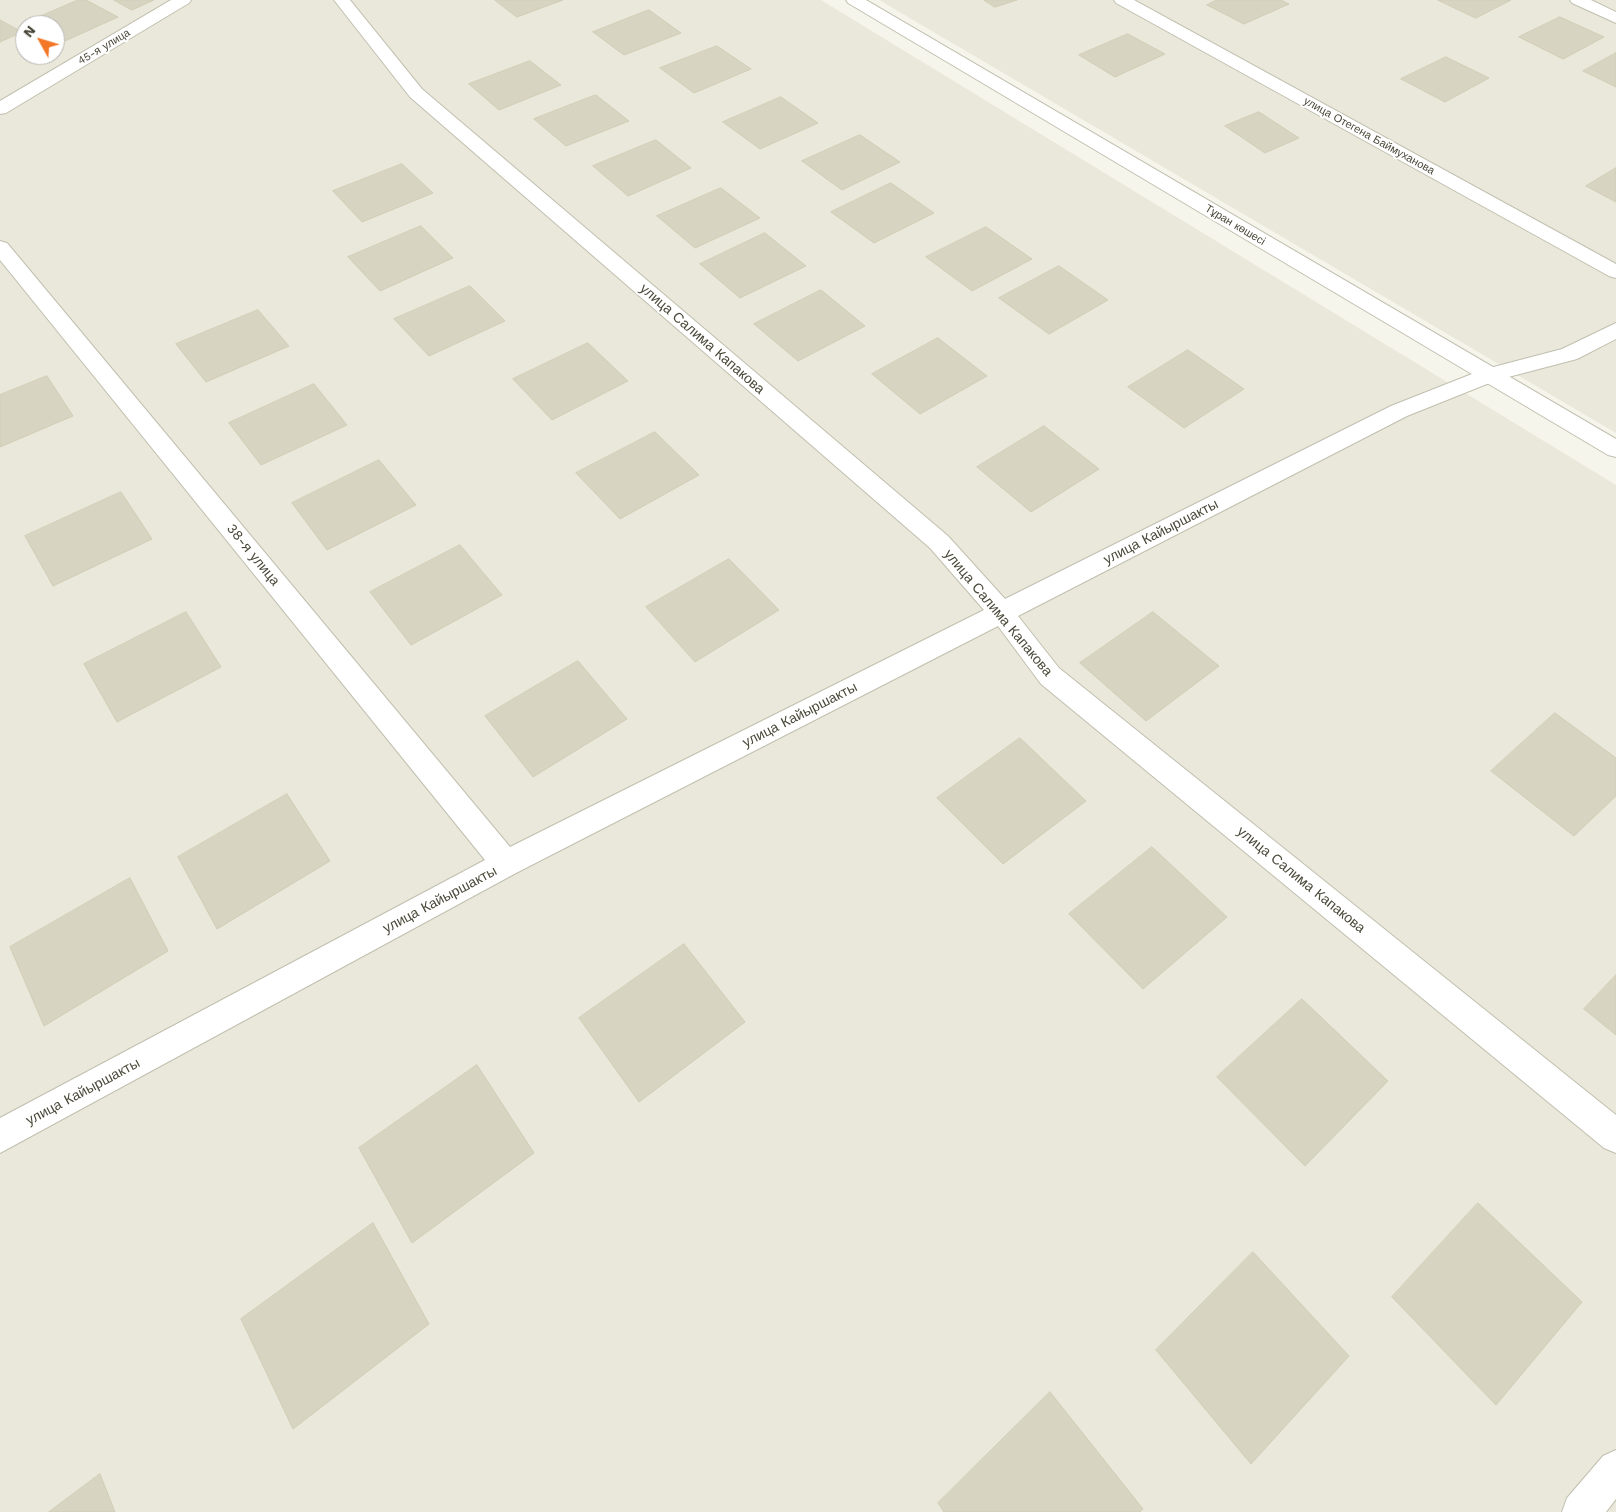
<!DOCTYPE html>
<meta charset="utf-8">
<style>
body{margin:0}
#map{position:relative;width:1616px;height:1512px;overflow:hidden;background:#f5f5ec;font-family:"Work Sans",sans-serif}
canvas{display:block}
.north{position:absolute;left:15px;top:15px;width:50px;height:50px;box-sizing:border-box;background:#fff;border:1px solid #b7b6b0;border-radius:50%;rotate:309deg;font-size:14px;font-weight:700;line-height:20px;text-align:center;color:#4a4839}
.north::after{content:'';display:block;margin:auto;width:18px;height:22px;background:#f37726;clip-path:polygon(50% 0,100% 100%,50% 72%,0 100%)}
</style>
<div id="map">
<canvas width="1616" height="1512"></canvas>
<div class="north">N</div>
</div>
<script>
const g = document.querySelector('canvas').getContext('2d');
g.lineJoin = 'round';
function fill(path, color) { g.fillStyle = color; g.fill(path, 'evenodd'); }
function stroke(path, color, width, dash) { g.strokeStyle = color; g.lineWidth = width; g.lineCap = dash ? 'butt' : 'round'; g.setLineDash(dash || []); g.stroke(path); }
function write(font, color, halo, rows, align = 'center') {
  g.font = font + ' "Work Sans",sans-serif'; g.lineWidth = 4; g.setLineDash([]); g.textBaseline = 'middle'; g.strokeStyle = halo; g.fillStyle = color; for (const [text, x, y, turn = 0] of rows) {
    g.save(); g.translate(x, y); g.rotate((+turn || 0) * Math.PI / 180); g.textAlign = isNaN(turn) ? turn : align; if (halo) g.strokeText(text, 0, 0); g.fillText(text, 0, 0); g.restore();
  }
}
fill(new Path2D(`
 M0 0H821L1616 485V1512H0ZM25 25H55V55H25Z
 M879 0H1616V433Z`), '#e9e8da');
const building = new Path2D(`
 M78 0H86L118 17 65 41 55 35V25H37L30 21Z
 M114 0H154L132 10Z
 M495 0H563L517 17Z
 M984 0H1017L995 7Z
 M1217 0H1281L1289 4 1244 24 1207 5Z
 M1438 0H1511L1476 18Z
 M649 10 681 33 624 55 593 32Z
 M1560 17 1604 37 1563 59 1519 37Z
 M0 20 22 32 0 42Z
 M1128 34 1165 54 1115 77 1079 55Z
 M717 46 751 69 694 93 660 68Z
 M1616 53V87L1583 71Z
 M1446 57 1489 78 1445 102 1401 79Z
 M530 61 561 85 499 110 469 84Z
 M596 95 629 121 566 146 534 119Z
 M781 97 818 123 760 149 723 122Z
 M1259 112 1299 138 1265 153 1225 126Z
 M860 135 900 162 842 190 802 161Z
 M656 140 691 168 628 196 593 166Z
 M402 164 433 193 362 222 333 191Z
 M1616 168V202L1586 186Z
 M891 183 934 213 874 243 831 212Z
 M721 188 760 218 695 248 657 216Z
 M421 226 453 258 380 291 348 257Z
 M986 227 1032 259 972 291 926 257Z
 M765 233 806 266 740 298 700 264Z
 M1059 266 1108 300 1049 334 999 298Z
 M470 286 505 321 429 356 394 319Z
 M821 290 865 326 798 361 754 324Z
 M258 310 289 346 206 382 176 344Z
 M938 338 987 376 920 414 872 374Z
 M588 343 628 381 552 420 513 379Z
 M1188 350 1244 389 1184 428 1128 387Z
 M47 376 73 416 0 447V395Z
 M314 384 347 425 261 465 229 423Z
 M1044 426 1099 469 1031 512 977 467Z
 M655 432 699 475 620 519 576 473Z
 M379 460 416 505 327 550 292 503Z
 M121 492 152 539 53 586 25 536Z
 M460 545 502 595 411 645 370 592Z
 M729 559 779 610 695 662 646 607Z
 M186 612 221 667 117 722 84 664Z
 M1153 612 1219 666 1146 721 1080 663Z
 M578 661 627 719 533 777 485 716Z
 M1555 713 1616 758V796L1574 836 1491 771Z
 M1020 738 1086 801 1003 864 937 798Z
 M287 794 330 861 217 929 178 857Z
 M1152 847 1227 917 1143 989 1069 914Z
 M130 878 168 951 44 1026 10 947Z
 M684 944 745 1022 639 1102 579 1018Z
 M1616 975V1035L1584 1009Z
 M1302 999 1388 1081 1305 1166 1217 1077Z
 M477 1065 534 1153 412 1243 359 1148Z
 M1478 1203 1582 1302 1496 1405 1392 1297Z
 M373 1223 429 1324 293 1429 241 1319Z
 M1253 1252 1349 1356 1251 1464 1156 1350Z
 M1050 1392 1143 1509 1140 1512H944L938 1503Z
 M100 1474 115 1512H49Z`);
fill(building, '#d7d4c2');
stroke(building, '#d2cdb5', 1);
const minor = new Path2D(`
 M171 0H191L189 3 6 113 0 114V101Z
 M334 0H350L422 89 948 536 1005 599 1391 406 1482 370 1562 349 1616 323V339L1577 359 1497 380 1407 416 1018 616 1059 668 1616 1115V1153L1604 1148 1041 684 998 626 516 873 0 1153V1118L485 860 0 260V241L7 243 510 847 984 610 930 548 410 97Z
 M1114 0H1134L1616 264V278L1609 276 1116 3Z
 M1570 0H1591L1616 12V23L1572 3Z
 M1616 1450V1499L1606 1512H1562L1567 1498 1603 1456Z`);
const tertiary = new Path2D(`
 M846 0H866L1616 439V457L1608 455 848 3Z`);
stroke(minor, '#c1bfaf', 2);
stroke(tertiary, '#c1bfaf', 2);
fill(minor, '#fff');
fill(tertiary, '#fff');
write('11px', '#4a4839', '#fff', [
 ["45-я улица",104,47,-31],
 ["улица Отегена Баймуханова",1369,136,29],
 ["Тұран көшесі",1235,225,31]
]);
write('14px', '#4a4839', '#fff', [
 ["улица Салима Капакова",702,339,41],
 ["улица Кайыршакты",1161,532,-27],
 ["38-я улица",253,555,51],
 ["улица Салима Капакова",998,613,50],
 ["улица Кайыршакты",800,715,-27],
 ["улица Салима Капакова",1301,880,39],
 ["улица Кайыршакты",440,900,-28],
 ["улица Кайыршакты",83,1092,-28]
]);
</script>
